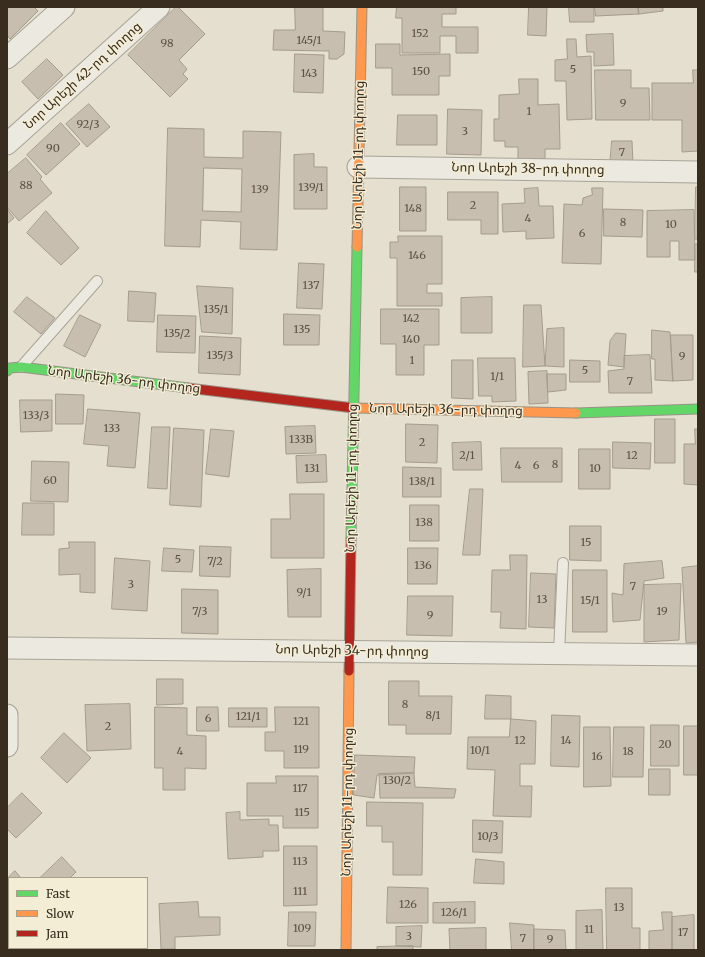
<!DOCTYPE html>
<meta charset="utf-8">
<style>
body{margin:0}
#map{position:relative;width:705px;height:957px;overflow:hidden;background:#e4dfce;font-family:Merriweather,serif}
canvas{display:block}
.frame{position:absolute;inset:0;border:8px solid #382d1f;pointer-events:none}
.legend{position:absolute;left:8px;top:877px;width:140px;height:72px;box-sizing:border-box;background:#f4edd5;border:1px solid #a9a08c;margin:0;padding:5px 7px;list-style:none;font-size:12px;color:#382d1f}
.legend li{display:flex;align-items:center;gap:8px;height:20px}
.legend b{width:20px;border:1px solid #a9a08c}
</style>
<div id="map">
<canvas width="705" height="957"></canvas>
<div class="frame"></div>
<ul class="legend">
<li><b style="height:5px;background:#63d668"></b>Fast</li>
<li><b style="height:5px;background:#ff974d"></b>Slow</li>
<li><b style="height:5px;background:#b3261e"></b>Jam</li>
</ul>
</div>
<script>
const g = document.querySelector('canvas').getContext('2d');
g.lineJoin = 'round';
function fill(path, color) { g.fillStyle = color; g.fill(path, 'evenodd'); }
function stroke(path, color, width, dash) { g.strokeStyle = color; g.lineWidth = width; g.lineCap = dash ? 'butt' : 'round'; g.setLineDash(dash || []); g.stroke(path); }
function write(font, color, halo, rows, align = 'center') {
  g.font = font + ' Merriweather,"Noto Sans Armenian",serif'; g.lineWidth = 3; g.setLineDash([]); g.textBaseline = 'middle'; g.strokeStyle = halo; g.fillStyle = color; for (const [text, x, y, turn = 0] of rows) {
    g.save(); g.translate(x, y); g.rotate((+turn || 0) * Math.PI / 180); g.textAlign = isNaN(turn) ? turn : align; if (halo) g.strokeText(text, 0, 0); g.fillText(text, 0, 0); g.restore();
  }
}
const building = new Path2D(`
 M7 7H34L38 11 10 39 7 35Z
 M176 7H178L205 34 179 60 187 69 183 74 188 79 170 97 128 55Z
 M295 7H323V31L345 32 344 54 337 59H329V51L273 50 274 30H295Z
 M397 7H456V14H442V27H478V53H456V36H440V53H402V18H396Z
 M529 7H547L546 36 528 35Z
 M569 7H594V22H570Z
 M595 7H638L639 14 596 16Z
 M638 7H663V11L639 14Z
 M613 34 614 65 594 66V52H587L586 35Z
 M567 39H576L577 57 591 56 592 119 567 120 566 81H555V60L567 59Z
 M376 44H400V55L450 54V76H439V95H392V68H376Z
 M295 54 324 55 323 93 294 92Z
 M47 59 63 75 38 99 22 82Z
 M595 70H631V88H649L650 120H596Z
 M693 70H698V151L682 152V120H652V83H693Z
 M519 79H538V105L559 104 560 149H545V159H518V147H505V141H494V119H499V95L519 94Z
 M89 104 110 127 87 147 66 124Z
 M448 109 482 110 481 155 447 154Z
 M398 115H437V145H397Z
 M61 123 80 144 46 175 27 155Z
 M168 128 204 129V157L243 158V131L281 132 277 250 240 249 241 222 201 220 200 247 165 246ZM204 168 242 169 241 212 203 211Z
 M612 141H632L633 164 610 166Z
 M314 154V167H327V209H294V155Z
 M26 158 42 177 40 179 52 193 19 221 7 207V174Z
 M400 187H426V231H400Z
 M696 187H698V239H695Z
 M538 188 539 206H553L554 238 526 239V231L503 232 502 204 525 203 524 189Z
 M592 188H603L601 264 562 263 564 204 582 205 583 198 592 195Z
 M448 192H498V234H481V220H448Z
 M7 209 14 218 7 224Z
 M604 209 643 210 642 237 604 236Z
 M694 210 695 260H679V241H670V257H647V211Z
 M46 211 79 248 61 265 27 233Z
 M398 236H442V284H427V293H442V306H397V258H390V242H398Z
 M695 244H698V272H695Z
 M299 263 324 264 322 309 297 308Z
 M197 286 233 288 232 334 202 332Z
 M129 291 156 293 154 322 128 321Z
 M27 297 55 318 41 334 14 312Z
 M492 297V333H461V298Z
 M524 305H541L545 366 523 367Z
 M381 309H439V345H424V375H396V344H381Z
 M284 314 320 315 319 345H284Z
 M80 315 101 325 85 357 64 346Z
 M158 315 196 316 195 353 157 352Z
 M564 328V367L545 366 547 329Z
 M652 330 670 332 673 381 655 380V359H652Z
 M616 333 626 334 624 367 608 365 610 341Z
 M671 335H693V380L673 381Z
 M200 336 241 338 240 375 199 373Z
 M650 355 652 393H609L608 371 624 369V356Z
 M478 358H515L516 401 492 402V396H479Z
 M452 360H473V399L452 398Z
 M570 360 600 361V382H570Z
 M547 371 548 403 529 404 528 372Z
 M547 374H566V390L548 392Z
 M56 394 84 395 83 424H56Z
 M20 400H52V431L21 432Z
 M88 409 140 413 135 468 107 466 109 446 84 444Z
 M655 419H675V463H655Z
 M406 424 438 425 437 463 406 462Z
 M315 426 316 453 286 454 285 427Z
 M152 427H170L167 489 148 488Z
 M174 428 204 430 201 507 170 505Z
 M211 429 234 431 229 477 206 474Z
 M695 429H698V485L684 484V444H695Z
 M481 442 482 470H453L452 443Z
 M613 442 651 443 650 469 613 468Z
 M501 448H562V482H502Z
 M579 449H610V489H579Z
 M326 455 327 482 297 483 296 456Z
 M32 461 69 462 68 502 31 501Z
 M403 467 441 468V497H403Z
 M470 489H483L480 555H463Z
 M290 494H324V558H271V519H290Z
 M23 503H54V535H22Z
 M410 505H439V541H410Z
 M570 526H601V561L570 560Z
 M69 542H95V593L80 592V574L59 575V549L69 548Z
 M200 546 231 547 230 577 200 576Z
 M164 548 194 550 192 572 162 571Z
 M408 548H438L437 584H408Z
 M510 555H527L526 629 500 628 501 612H491L492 570H510Z
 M115 558 150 561 147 611 112 609Z
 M662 561 664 578 644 581 640 620 613 622 612 593 623 595 624 564Z
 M698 566V642L686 643 682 568Z
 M321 569V617H288L287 570Z
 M573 570H607V632H573Z
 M531 573 556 574 554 628 529 627Z
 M681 584 679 640 644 642V585Z
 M182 589 218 590V634L182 633Z
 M408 596H453L452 636 407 635Z
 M157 679H183V704L157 705Z
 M389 681H419V696H452L451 734H406V725H389Z
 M486 695 511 696V719H485Z
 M130 704 131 749 87 751 85 705Z
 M155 707 187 708V735L206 736V769L185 768V790H163V768H155Z
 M197 707H218L219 731H197Z
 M275 707H319V768H284V751H265V732H275Z
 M229 708H267V727H229Z
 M552 715 580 716 579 767 551 766Z
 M511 719 536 721 535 764H520V786H532L531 817 493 816 495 770 467 769 468 737H509Z
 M651 725H679V766H651Z
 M684 726H698V775H684Z
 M584 727H610L611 786 584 787Z
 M614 727H644L643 777H613Z
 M64 733 91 758 67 783 41 758Z
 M355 755 415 757 414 773 377 775 374 798 354 795Z
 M649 769H670V795H649Z
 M414 773 415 787 456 789 454 798H380L379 774Z
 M276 776H318V828H283V816H247V783H276Z
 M22 793 42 813 16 838 7 829V808Z
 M367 802 423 803 422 875H393V842H382V826H367Z
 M240 812V820L269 819V825H278L279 851H263V857L228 859 226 813Z
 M473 820 503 821 502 853 473 852Z
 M284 846H317V905L284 906Z
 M62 857 76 872 70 878H40Z
 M476 859 504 862V884L474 883Z
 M15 871 21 878H9V898L7 900V879Z
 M388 887 428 888V923H387Z
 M606 888H632V928H640V950H607Z
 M198 902 199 917H220V935L175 937V949H161L159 904Z
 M475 902V923H433V903Z
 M602 910 603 950H576V911Z
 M289 912H316L315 946H288Z
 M662 912H672V950H649V931L663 930Z
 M694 915V950H672V917Z
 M510 923 534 925V950H512Z
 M422 926 421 947 396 946V927Z
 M486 928V950H450L449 929Z
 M534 929 565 930 566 950H534Z
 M413 946V950H377V947Z`);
fill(building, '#c7beaf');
stroke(building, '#a49b8d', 1);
const lane = new Path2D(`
 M21 367 97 281
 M559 654 563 563`);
const street = new Path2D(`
 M7 58 64 7
 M7 144 159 7
 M358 167 698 172
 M7 648 698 655
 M7 715V746`);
const fast = new Path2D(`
 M7 371 10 368 21 367 188 388
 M576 413 698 409
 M351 539 357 247`);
const slow = new Path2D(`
 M357 247 362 7
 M354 408 576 413
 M346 950 349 671`);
const jam = new Path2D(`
 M188 388 354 408
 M349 671 351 539`);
stroke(lane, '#a9a497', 12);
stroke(street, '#a9a497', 23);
stroke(fast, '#999387', 11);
stroke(slow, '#999387', 11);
stroke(jam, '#999387', 11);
stroke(lane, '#ece9e0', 10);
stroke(street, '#ece9e0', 21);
stroke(fast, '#63d668', 9);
stroke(slow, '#ff974d', 9);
stroke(jam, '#b3261e', 9);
write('11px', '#5c5143', null, [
 ["152",420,34],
 ["145/1",309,41],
 ["98",167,44],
 ["5",573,70],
 ["150",421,72],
 ["143",309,74],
 ["9",623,104],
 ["1",529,112],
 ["92/3",88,125],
 ["3",465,132],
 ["90",53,149],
 ["7",622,153],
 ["88",26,186],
 ["139/1",311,188],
 ["139",260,190],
 ["2",473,206],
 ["148",413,209],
 ["4",528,219],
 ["8",623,223],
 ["10",671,225],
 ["6",582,234],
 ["146",417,256],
 ["137",311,286],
 ["135/1",216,310],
 ["142",411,319],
 ["135",302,330],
 ["135/2",177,334],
 ["140",411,340],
 ["135/3",220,356],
 ["9",682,357],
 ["1",412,361],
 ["5",585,371],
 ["1/1",497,377],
 ["7",630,382],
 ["133/3",36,416],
 ["133",112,429],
 ["133B",301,440],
 ["2",422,443],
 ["2/1",467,456],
 ["12",632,456],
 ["8",555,465],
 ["4",518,466],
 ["6",536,466],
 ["131",312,469],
 ["10",595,469],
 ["60",50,481],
 ["138/1",422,482],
 ["138",424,523],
 ["15",586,543],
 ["5",178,560],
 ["7/2",215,562],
 ["136",423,566],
 ["3",131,585],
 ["7",633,587],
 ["9/1",304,593],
 ["13",542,600],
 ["15/1",590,601],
 ["7/3",200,612],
 ["19",662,612],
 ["9",430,616],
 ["8",405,705],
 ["8/1",433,716],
 ["121/1",248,717],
 ["6",208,719],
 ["121",301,722],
 ["2",108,727],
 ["12",520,741],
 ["14",566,741],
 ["20",665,745],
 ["119",301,750],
 ["10/1",480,751],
 ["4",180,752],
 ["18",628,752],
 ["16",597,757],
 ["130/2",397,781],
 ["117",300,789],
 ["115",302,813],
 ["10/3",488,837],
 ["113",300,862],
 ["111",300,892],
 ["126",408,905],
 ["13",619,908],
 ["126/1",454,913],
 ["109",302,929],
 ["11",589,930],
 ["17",683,933],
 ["3",409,937],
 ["7",523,939],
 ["9",550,940]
]);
write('13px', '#382d1f', '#f4edd5', [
 ["Նոր Արեշի 42-րդ փողոց",83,76,-42],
 ["Նոր Արեշի 11-րդ փողոց",359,155,-89],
 ["Նոր Արեշի 38-րդ փողոց",528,169,1],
 ["Նոր Արեշի 36-րդ փողոց",124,380,7],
 ["Նոր Արեշի 36-րդ փողոց",446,410,1],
 ["Նոր Արեշի 11-րդ փողոց",352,478,-89],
 ["Նոր Արեշի 34-րդ փողոց",352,651,1],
 ["Նոր Արեշի 11-րդ փողոց",348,802,-89]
]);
</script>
